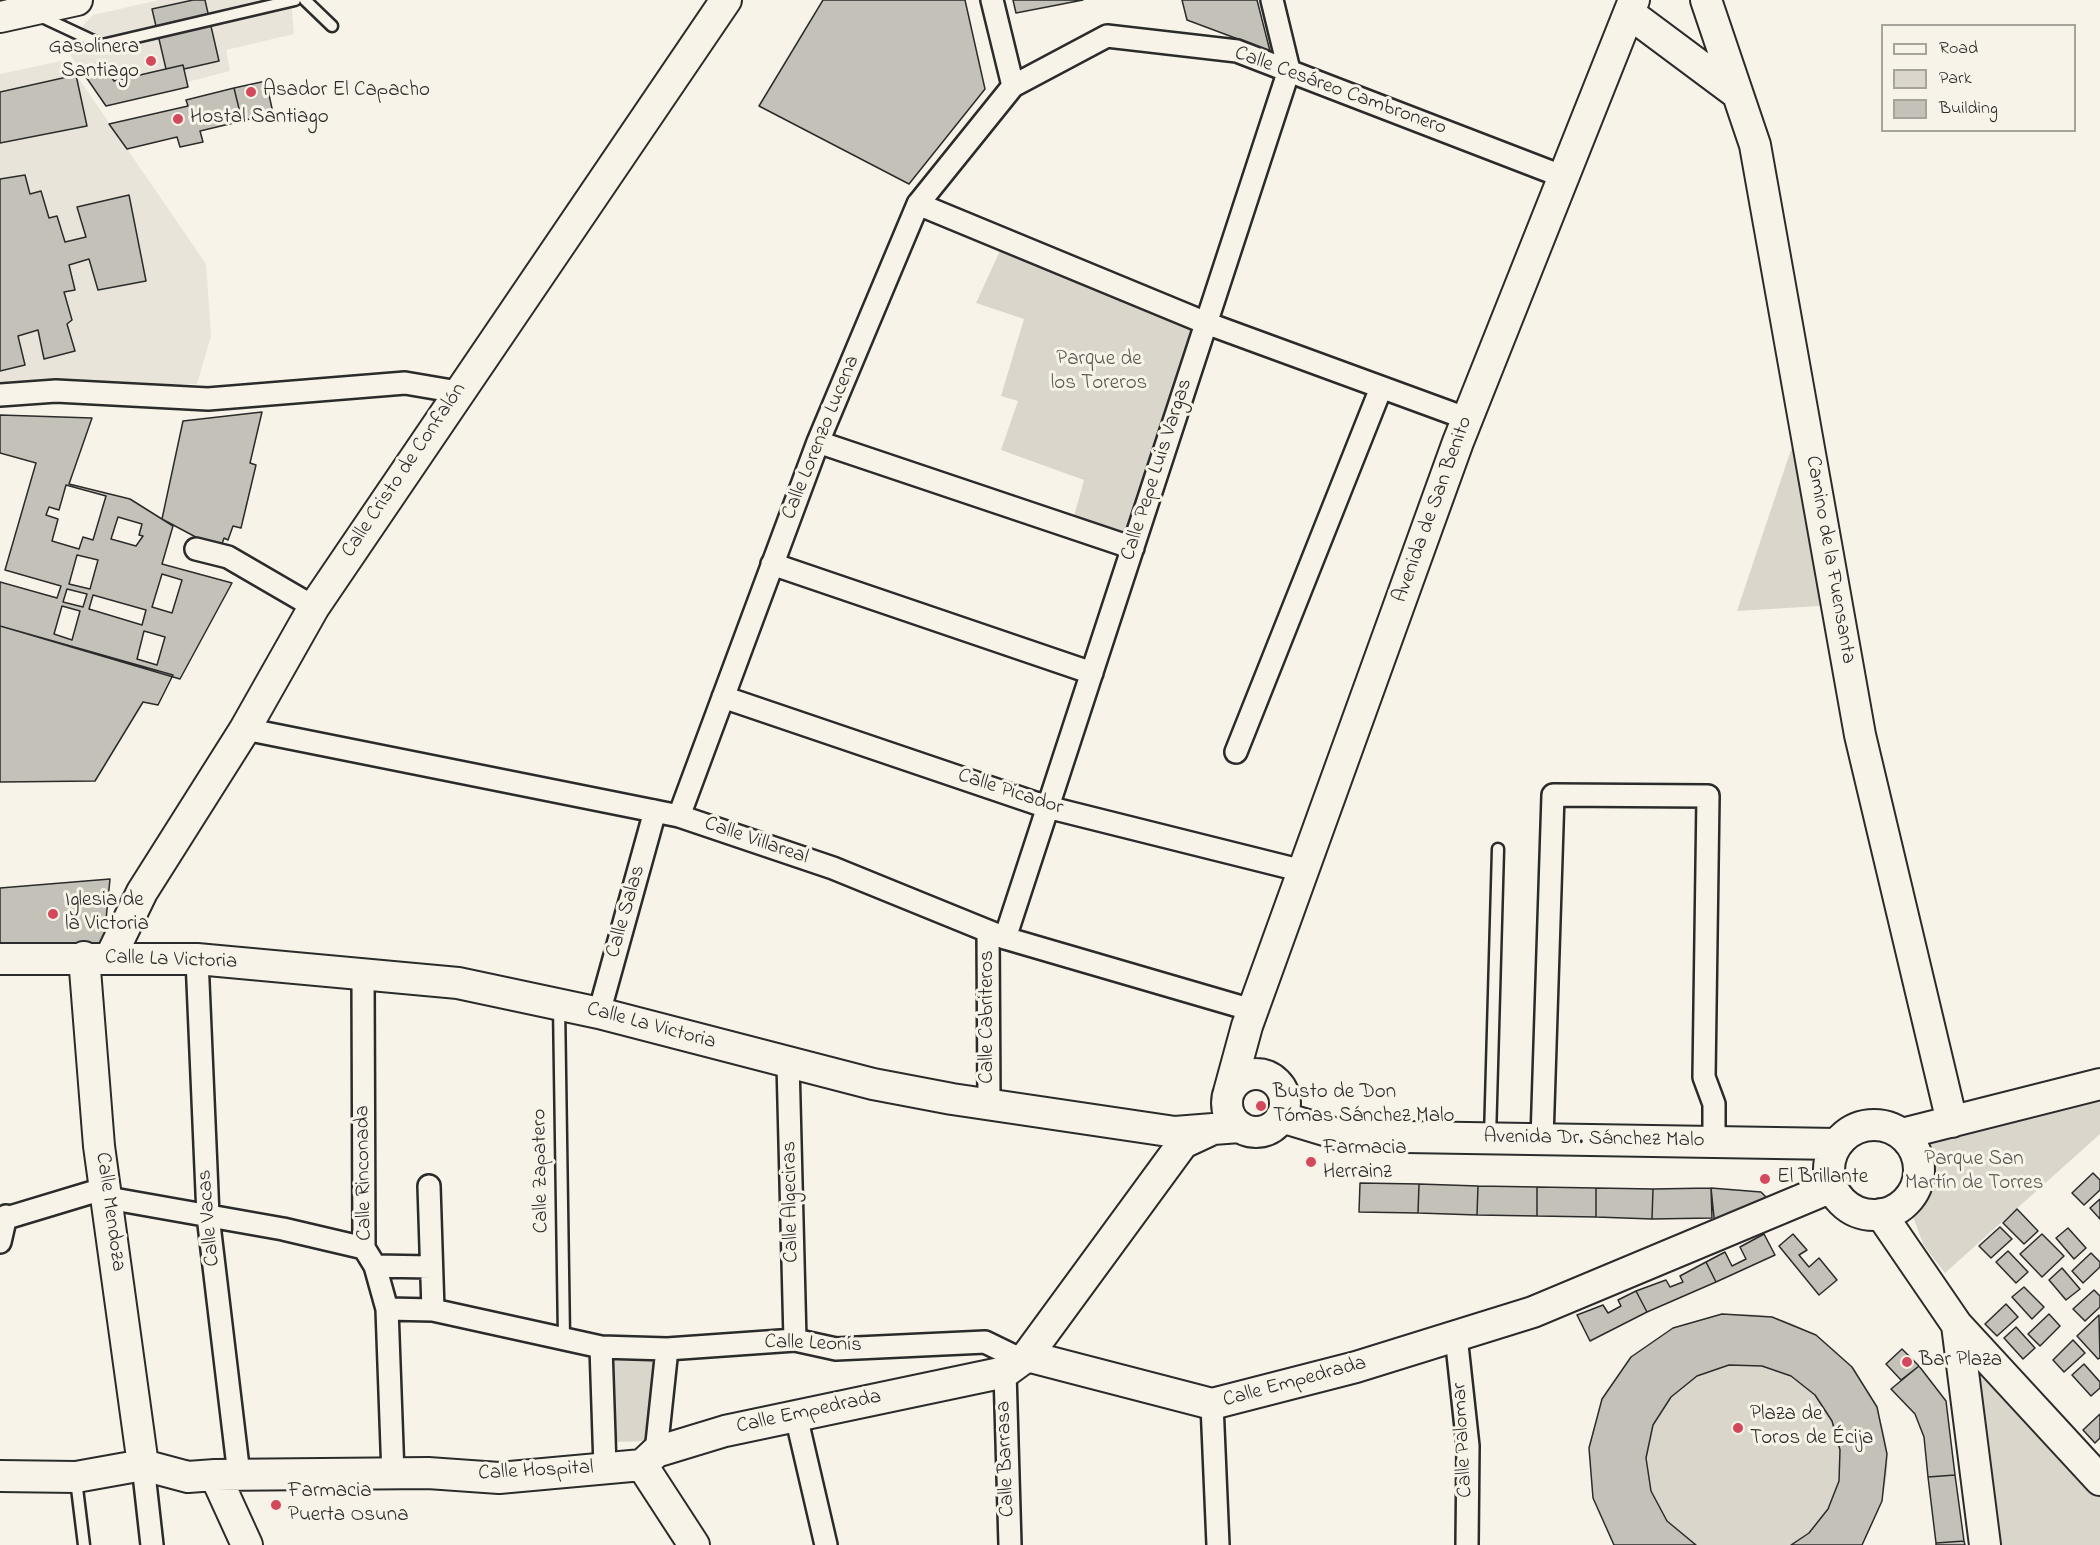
<!DOCTYPE html>
<meta charset="utf-8">
<style>
body{margin:0}
#map{position:relative;width:2100px;height:1545px;overflow:hidden;background:#f7f3e8;font-family:"Indie Flower",sans-serif}
canvas{display:block}
.legend{position:absolute;left:1881px;top:24px;width:195px;height:108px;box-sizing:border-box;background:#f7f3e8;border:2px solid #a5a39c;margin:0;padding:8px 10px;list-style:none;font-size:18px;color:#2b2b2b}
.legend li{display:flex;align-items:center;gap:12px;height:30px}
.legend b{width:30px;border:2px solid #a5a39c}
</style>
<div id="map">
<canvas width="2100" height="1545"></canvas>
<ul class="legend">
<li><b style="height:8px;background:#f7f3e8"></b>Road</li>
<li><b style="height:16px;background:#dad6cc"></b>Park</li>
<li><b style="height:16px;background:#c4c1b9"></b>Building</li>
</ul>
</div>
<script>
const g = document.querySelector('canvas').getContext('2d');
g.lineJoin = 'round';
function fill(path, color) { g.fillStyle = color; g.fill(path, 'evenodd'); }
function stroke(path, color, width, dash) { g.strokeStyle = color; g.lineWidth = width; g.lineCap = dash ? 'butt' : 'round'; g.setLineDash(dash || []); g.stroke(path); }
function write(font, color, halo, rows, align = 'center') {
  g.font = font + ' "Indie Flower",sans-serif'; g.lineWidth = 6; g.setLineDash([]); g.textBaseline = 'middle'; g.strokeStyle = halo; g.fillStyle = color; for (const [text, x, y, turn = 0] of rows) {
    g.save(); g.translate(x, y); g.rotate((+turn || 0) * Math.PI / 180); g.textAlign = isNaN(turn) ? turn : align; if (halo) g.strokeText(text, 0, 0); g.fillText(text, 0, 0); g.restore();
  }
}
fill(new Path2D(`
 M159 0H291L294 34 226 50 230 71 187 82 188 87 106 106 64 46 93 15Z
 M66 60 206 264 211 336 197 384 0 387V74Z`), '#e8e4da');
fill(new Path2D(`
 M1005 240 1206 323 1133 548 1071 527 1084 480 1001 450 1018 401 1001 396 1024 319 976 303Z
 M1803 414 1836 605 1737 611Z
 M2100 1084V1134L1945 1273 1924 1246 1907 1201C1920 1181 1922 1167 1913 1145Z
 M1722 1314C1738 1315 1757 1313 1772 1317 1834 1332 1882 1390 1887 1453 1890 1485 1877 1518 1862 1545H1615L1631 1357 1673 1328Z
 M1957 1325 2100 1480V1545H1985Z
 M606 1360 661 1361 653 1441 609 1442Z`), '#dad6cc');
const building = new Path2D(`
 M193 0H205L219 61 184 69 183 65 166 69 152 9Z
 M823 0H965L985 89 909 184 759 106Z
 M1013 0H1083L1016 13Z
 M1182 0H1257L1270 51 1187 20Z
 M183 65 188 87 106 106 86 77 107 71 114 81Z
 M76 75 87 126 0 143V92Z
 M266 81 273 113 242 121 234 88Z
 M234 88 242 121 200 131 203 142 180 147 177 137 127 149 109 124 188 106 186 100Z
 M25 175 30 194 41 191 49 218 57 216 65 242 86 237 77 207 129 195 146 281 98 290 89 259 69 265 75 290 64 292 72 320 67 324 75 351 44 359 38 330 18 336 25 365 0 371V179Z
 M262 412 250 463 256 465 241 528 233 526 228 540 224 538 220 550 162 519 183 421Z
 M0 415 92 418 69 484 130 499 173 526 162 564 232 583 180 679 0 626V582L57 598 61 586 5 570 36 463 0 453ZM66 485 106 496 93 540 83 537 79 549 52 541 58 519 46 515 49 507 59 510ZM118 517 142 524 139 535 143 536 136 546 111 539ZM77 555 98 560 90 589 69 584ZM162 574 182 580 172 613 152 607ZM67 589 87 594 83 607 63 602ZM93 595 146 610 142 625 89 609ZM62 606 80 611 72 640 54 634ZM144 631 165 637 157 665 137 659Z
 M0 626 173 675 158 705 143 702 95 781 0 782Z
 M110 879 104 940 94 949 0 953V888Z
 M2093 1173 2100 1180V1190L2084 1205 2072 1193Z
 M1360 1183 1419 1184 1418 1213 1359 1212Z
 M1419 1184 1478 1186 1477 1215 1418 1213Z
 M1478 1186 1537 1187V1216L1477 1215Z
 M1537 1187 1596 1188V1217L1537 1216Z
 M1596 1188 1653 1189 1652 1219 1596 1217Z
 M1711 1188 1761 1192 1767 1198 1715 1227Z
 M1711 1188 1712 1218 1652 1219 1653 1189Z
 M2100 1199V1219L2090 1208Z
 M2017 1209 2038 1231 2024 1244 2003 1223Z
 M2000 1227 2012 1239 1991 1258 1979 1246Z
 M2068 1228 2086 1248 2074 1259 2056 1238Z
 M1764 1234 1775 1255 1716 1282 1706 1262 1725 1252 1732 1266 1746 1259 1740 1247Z
 M1793 1234 1807 1250 1799 1255 1809 1267 1819 1258 1837 1280 1819 1295 1779 1246Z
 M2042 1234 2064 1256 2042 1277 2020 1254Z
 M2008 1251 2028 1272 2016 1283 1996 1262Z
 M2091 1253 2100 1262V1267L2083 1283 2072 1271Z
 M1706 1262 1716 1282 1647 1312 1636 1291 1666 1280 1670 1287 1683 1282 1680 1276Z
 M2062 1268 2080 1289 2066 1300 2049 1280Z
 M2024 1287 2044 1307 2032 1319 2012 1297Z
 M2094 1290 2100 1296V1307L2085 1321 2073 1309Z
 M1636 1291 1647 1312 1590 1341 1577 1315 1603 1305 1608 1313 1621 1306 1618 1300Z
 M2006 1304 2018 1317 1997 1336 1985 1324Z
 M1722 1314 1772 1317 1816 1335 1852 1367 1877 1407 1887 1454 1882 1501 1862 1545H1791L1809 1533 1828 1509 1839 1481 1840 1450 1832 1421 1815 1395 1791 1376 1762 1366 1729 1365 1697 1376 1671 1397 1653 1425 1646 1458 1651 1491 1667 1521 1696 1545H1614L1593 1498 1589 1448 1602 1399 1631 1357 1673 1328Z
 M2049 1314 2060 1326 2040 1346 2028 1334Z
 M2099 1315 2100 1358 2098 1359 2077 1336Z
 M2016 1327 2035 1348 2023 1359 2004 1338Z
 M2073 1340 2085 1353 2064 1372 2053 1360Z
 M1902 1349 1919 1366 1901 1380 1886 1364Z
 M2084 1364 2100 1382V1388L2091 1396 2072 1375Z
 M1919 1366 1946 1401 1955 1475 1928 1477 1924 1437 1915 1414 1891 1389Z
 M2100 1414V1438L2095 1443 2083 1430Z
 M1955 1475 1964 1541 1936 1543 1928 1477Z
 M1964 1541 1965 1545H1936V1543Z`);
fill(building, '#c4c1b9');
stroke(building, '#2b2b2b', 1.5);
const lane = new Path2D(`
 M305 0 332 26
 M40 16 102 45 295 0
 M559 1005 564 1338
 M1490 1138 1498 849
 M76 1480 84 1545`);
const street = new Path2D(`
 M992 0 1013 86
 M918 204 1206 323 1468 419
 M0 395 56 391 208 399 405 383 458 392
 M818 442 1133 548
 M196 549 228 557 314 607
 M772 564 1092 673
 M723 697 1047 807 1303 871
 M245 729 679 816 833 868 1005 938 1252 1010
 M1236 752 1381 388
 M679 816 818 442 918 204 1013 86 1107 36 1237 51 1564 177
 M988 931 989 1103
 M1005 938 1289 70 1272 0
 M197 959 208 1216 239 1475
 M363 976 364 1248 375 1266 387 1309 393 1475
 M599 1013 655 811
 M788 1063 795 1340
 M1542 1139 1553 795 1708 796 1704 1077 1714 1104V1142
 M108 1198 283 1229 364 1248
 M0 1220 106 1188
 M0 1242 6 1216
 M375 1266 431 1267
 M387 1309 433 1310 429 1186
 M433 1310 601 1347 605 1467
 M1456 1336 1468 1446 1467 1545
 M601 1347 667 1349 795 1340 836 1349 985 1342 1022 1360
 M1005 1372 1010 1545
 M1212 1404 1218 1545
 M796 1416 826 1545
 M656 1452 667 1349
 M143 1465 152 1545`);
const secondary = new Path2D(`
 M1706 0 1755 145 1860 735 1952 1122
 M1629 13 1735 92
 M0 17 77 0
 M84 957 99 1146 143 1465
 M110 958 142 892 245 729 314 607 726 0
 M0 959H197L458 983 599 1013 873 1084 952 1099 1175 1132 1213 1129
 M1227 1103a29 29 0 1 1 58 0a29 29 0 1 1-58 0Z
 M1229 1092 1247 1026 1458 442 1634 0
 M1281 1117 1344 1136 1837 1144
 M1829 1170a45 45 0 1 1 90 0a45 45 0 1 1-90 0Z
 M1902 1134 2100 1084
 M1881 1214 1957 1325 2100 1480
 M1957 1325 1985 1545
 M1027 1356 1183 1143 1213 1129 1240 1127
 M642 1465 656 1452 725 1431 1005 1372 1027 1356 1212 1404 1356 1367 1533 1312 1832 1187
 M642 1465 694 1545
 M215 1475 247 1545
 M0 1476 76 1477 143 1465 188 1477 215 1475 428 1473 499 1478 642 1465`);
stroke(lane, '#2b2b2b', 15);
stroke(street, '#2b2b2b', 26);
stroke(secondary, '#2b2b2b', 34);
stroke(lane, '#f7f3e8', 10);
stroke(street, '#f7f3e8', 21);
stroke(secondary, '#f7f3e8', 30);
for (const [x, y, r, color] of [
 [151,61,6,"#d1495b"],
 [251,92,6,"#d1495b"],
 [178,119,6,"#d1495b"],
 [53,914,6,"#d1495b"],
 [1261,1106,6,"#d1495b"],
 [1311,1162,6,"#d1495b"],
 [1765,1179,6,"#d1495b"],
 [1907,1362,6,"#d1495b"],
 [1738,1428,6,"#d1495b"],
 [276,1505,6,"#d1495b"]
]) { const dot = new Path2D(); dot.arc(x, y, r, 0, 2 * Math.PI); g.fillStyle = color; g.fill(dot); stroke(dot, '#f7f3e8', 2); }
write('21px', '#2b2b2b', '#f7f3e8', [
 ["Gasolinera",139,49,"right"],
 ["Santiago",139,73,"right"],
 ["Asador El Capacho",263,92],
 ["Hostal Santiago",190,119],
 ["Iglesia de",65,902],
 ["la Victoria",65,926],
 ["Busto de Don",1273,1094],
 ["Tómas Sánchez Malo",1273,1118],
 ["Farmacia",1323,1150],
 ["Herrainz",1323,1174],
 ["El Brillante",1777,1179],
 ["Bar Plaza",1919,1362],
 ["Plaza de",1750,1416],
 ["Toros de Écija",1750,1440],
 ["Farmacia",288,1493],
 ["Puerta Osuna",288,1517]
], 'left');
write('21px', '#2b2b2b', '#f7f3e8', [
 ["Calle Cesáreo Cambronero",1340,92,20],
 ["Calle Lorenzo Lucena",822,438,-68],
 ["Calle Pepe Luis Vargas",1158,470,-72],
 ["Calle Cristo de Confalón",405,471,-56],
 ["Avenida de San Benito",1434,510,-70],
 ["Camino de la Fuensanta",1829,560,80],
 ["Calle Picador",1010,793,18],
 ["Calle Villareal",756,842,19],
 ["Calle Salas",627,912,-74],
 ["Calle La Victoria",171,961,2],
 ["Calle Cabriteros",989,1017,-90],
 ["Calle La Victoria",651,1027,15],
 ["Avenida Dr. Sánchez Malo",1594,1140,1],
 ["Calle Zapatero",542,1171,-91],
 ["Calle Rinconada",365,1173,-91],
 ["Calle Algeciras",792,1202,-91],
 ["Calle Mendoza",109,1212,82],
 ["Calle Vacas",210,1218,-95],
 ["Calle Leonís",813,1345,2],
 ["Calle Empedrada",1295,1383,-15],
 ["Calle Empedrada",809,1413,-12],
 ["Calle Palomar",1464,1440,-93],
 ["Calle Barrasa",1007,1459,-92],
 ["Calle Hospital",536,1472,-3]
]);
write('21px', '#575653', '#f7f3e8', [
 ["Parque de",1099,361],
 ["los Toreros",1099,385],
 ["Parque San",1974,1161],
 ["Martín de Torres",1974,1185]
]);
</script>
